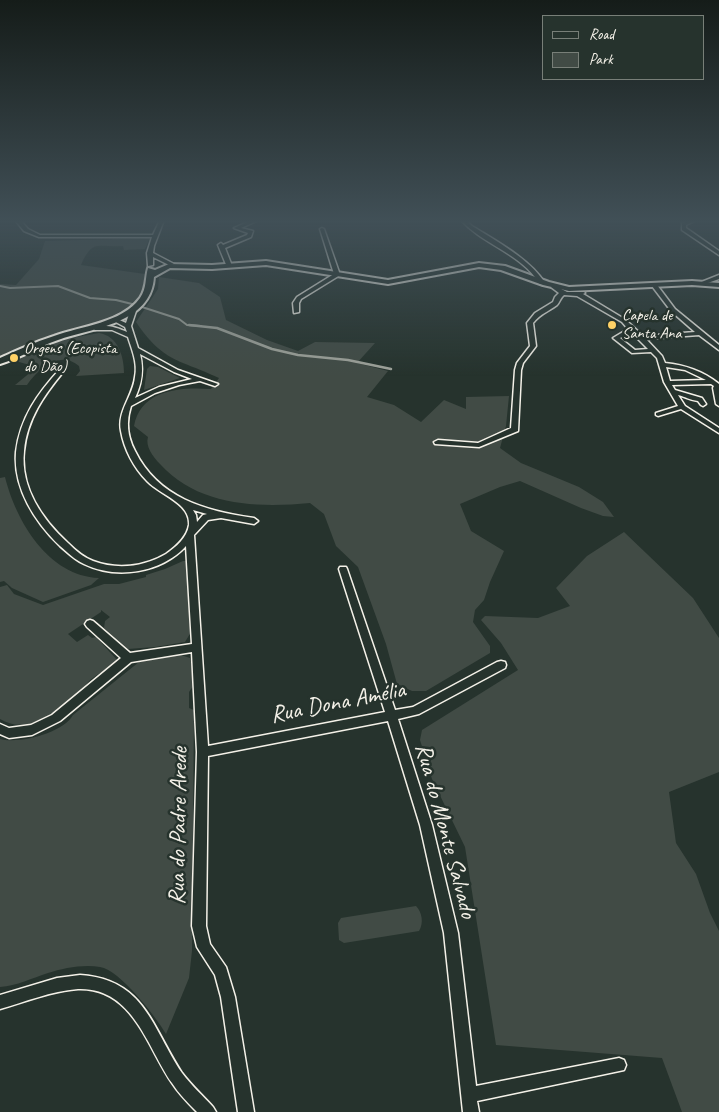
<!DOCTYPE html>
<meta charset="utf-8">
<style>
body{margin:0}
#map{position:relative;width:719px;height:1112px;overflow:hidden;background:#26332d;font-family:Caveat,sans-serif}
canvas{display:block}
.legend{position:absolute;left:542px;top:15px;width:162px;height:65px;box-sizing:border-box;background:#26332d;border:1px solid #787f78;margin:0;padding:6px 9px;list-style:none;font-size:15px;color:#f4f1e8}
.legend li{display:flex;align-items:center;gap:10px;height:25px}
.legend b{width:25px;border:1px solid #787f78}
</style>
<div id="map">
<canvas width="719" height="1112"></canvas>
<ul class="legend">
<li><b style="height:6px;background:#26332d"></b>Road</li>
<li><b style="height:14px;background:#414b45"></b>Park</li>
</ul>
</div>
<script>
const g = document.querySelector('canvas').getContext('2d');
g.lineJoin = 'round';
function fill(path, color) { g.fillStyle = color; g.fill(path, 'evenodd'); }
function stroke(path, color, width, dash) { g.strokeStyle = color; g.lineWidth = width; g.lineCap = dash ? 'butt' : 'round'; g.setLineDash(dash || []); g.stroke(path); }
function write(font, color, halo, rows, align = 'center') {
  g.font = font + ' Caveat,sans-serif'; g.lineWidth = 5; g.setLineDash([]); g.textBaseline = 'middle'; g.strokeStyle = halo; g.fillStyle = color; for (const [text, x, y, turn = 0] of rows) {
    g.save(); g.translate(x, y); g.rotate((+turn || 0) * Math.PI / 180); g.textAlign = isNaN(turn) ? turn : align; if (halo) g.strokeText(text, 0, 0); g.fillText(text, 0, 0); g.restore();
  }
}
fill(new Path2D(`
 M150 238 145 249 124 250 123 246C98 248 93 238 81 265L145 274C144 279 144 285 142 289 132 322 77 327 50 336 33 342 16 350 0 356V284L16 285 39 259 45 241Z
 M159 277 199 283 220 297 226 320 267 340 298 351 315 342 375 343 357 363 388 371 367 397 394 405 421 422 444 400 466 409V397L509 396 506 426 500 448 521 463 579 487 603 502 614 517 603 516 581 508 520 481 500 487 460 504 471 531 504 551 490 582 484 600 475 610 473 622 490 646V653L426 691H412L397 684 386 644 358 567 336 546 324 514 310 503C257 508 198 506 160 464 153 457 145 446 148 437L134 426C141 389 181 387 211 389L219 378C179 359 164 363 136 322L158 289Z
 M99 333C118 336 124 356 124 373L76 376 80 371 79 366C60 349 37 370 27 385H15L37 367 12 360 61 340Z
 M150 366 158 367 180 378 144 390 147 369Z
 M5 477C16 521 48 576 99 578L91 585 43 602 12 588 4 581 0 582V478Z
 M624 532 693 598 719 638V772L669 792 676 843 696 874 710 913 719 931V1112H682L662 1058 496 1045 465 847 432 779 420 740 422 730 518 670 501 643 481 620 485 616 538 618 570 606 556 588 587 556Z
 M183 561H187L188 564 191 632 185 642 155 647 128 649 104 628 105 621 110 617 101 610V612L68 634 77 642 88 635 92 638 96 637 118 661 107 671C100 671 86 682 85 687 62 705 31 738 0 719V587L7 585 14 594 43 605 104 584H119L146 577V575L165 569Z
 M181 655 190 658 193 668 194 685 189 692V708L194 710 192 951 189 978 166 1034C156 1017 120 970 100 967 84 964 63 968 48 973 32 978 17 986 0 987V739C20 744 63 733 73 715L139 662Z
 M416 906C422 912 424 923 419 931L344 943 339 940 338 923 341 918Z`), '#414b45');
stroke(new Path2D(`
 M0 286 10 288 58 286 90 298 116 300 132 304
 M142 307 179 319 187 325 201 326`), '#9fa39b', 2);
stroke(new Path2D(`
 M189 325 217 328 272 349 298 355 348 360 391 369`), '#9fa39b', 2.5);
const street = new Path2D(`
 M15 220H20L28 229 40 235H153L160 220H164L154 246 153 253 174 264 169 265 153 257V265L148 266 147 253 152 237H39L24 231Z
 M252 220H259L241 228 253 231 251 237 225 248 232 266 227 267 218 245 221 243 223 245 247 235 248 233 234 228Z
 M461 220H466L472 226C496 241 530 259 545 283L544 284H540C521 253 483 245 461 220Z
 M690 220H697L686 225V228L719 251V255L682 230V223Z
 M322 228 324 229 340 275 301 299 299 303V312L294 313 293 303 297 297 334 274 320 229Z
 M719 275V279L702 285 699 283Z
 M554 285 567 292H584L585 293 583 294 626 320 643 336 695 332 671 311 652 286 657 285 675 309 719 345V350L699 335 646 339 662 356 665 363C685 365 703 371 719 384V406L716 404 713 388 714 386 711 384 672 385 675 390 702 398 706 404 703 406 701 405 698 401C690 400 686 397 678 395L685 406 719 428V433L681 409 658 416 656 415V413L678 406 664 382 657 358 651 352 632 353 613 338 628 329 622 322 577 296 564 295C560 298 560 302 557 305 548 312 541 313 533 323L536 346 523 363 521 370 518 431 479 447 435 444 434 442 438 440 478 443 511 428 515 370 517 363 530 346 527 323 535 313 553 302 555 297 559 293 551 287ZM631 332 648 349 635 350 620 338ZM666 367 685 370 706 380 670 381Z
 M134 306 137 308 131 326 138 348 178 370 218 384 215 386 200 381 179 385 155 393 131 406C126 421 127 436 135 451 158 498 205 511 254 518L258 521 254 524 221 518 208 520 194 535 208 746 385 712 339 569 340 567H346L347 569 395 710 413 707 497 662 501 661 505 662 506 665 505 668 419 714 398 719 432 825 458 933 476 1086 619 1058 624 1060 626 1065 624 1070 477 1101 479 1112H463L444 933 420 825 388 721 208 756 206 926 210 944 226 967 235 997 254 1112H238L221 997 215 975 197 947 192 926 197 752 192 652 131 662 60 721 32 735 9 738 0 734V724L9 728 31 725 52 715 121 658 87 627 85 624 87 621 90 620 93 621 130 653 192 644 186 546C161 573 117 580 84 564 75 560 67 552 60 546 35 522 13 488 16 452 20 418 38 393 60 369H64V371C44 395 27 419 24 451 20 488 43 520 68 543 75 550 83 557 93 561 117 570 144 567 166 554 176 547 187 538 189 525 191 503 160 495 147 481 134 468 124 449 121 431 117 411 133 396 135 377 138 363 132 350 128 337L112 330H95L92 328C103 323 116 327 127 332L125 327 112 320 115 318 126 323 131 308ZM140 354 174 372 192 379 159 387 135 398C142 383 144 370 140 354ZM193 510 207 514 203 515 197 522 196 515Z
 M80 975C145 979 152 1028 182 1073 191 1085 203 1096 213 1107L216 1112H197C188 1103 179 1094 172 1083 147 1047 133 987 78 989 51 991 25 1002 0 1009V995L57 978Z`);
const secondary = new Path2D(`
 M266 261 388 280 479 263 505 266 549 282 569 287 692 281 719 283V287L692 285 569 291 543 285 501 270 479 267 388 284 266 265 212 269 170 268 154 277C151 324 92 328 58 340 38 347 20 358 0 364V358C18 350 35 342 54 336 81 326 122 323 140 298 147 288 145 278 148 268L155 270 169 264 212 265Z`);
stroke(street, '#f4f1e8', 3);
stroke(secondary, '#f4f1e8', 4);
fill(street, '#26332d');
fill(secondary, '#26332d');
const sky = g.createLinearGradient(0, 0, 0, 376);
sky.addColorStop(0, '#151c19');
sky.addColorStop(0.59, '#415057');
sky.addColorStop(1, '#41505700');
g.fillStyle = sky;
g.fillRect(0, 0, 719, 376);
for (const [x, y, r, color] of [
 [612,325,5,"#ffd166"],
 [14,358,5,"#ffd166"]
]) { const dot = new Path2D(); dot.arc(x, y, r, 0, 2 * Math.PI); g.fillStyle = color; g.fill(dot); stroke(dot, '#26332d', 2); }
write('16px', '#f4f1e8', '#26332d', [
 ["Capela de",622,316],
 ["Santa Ana",622,334],
 ["Orgens (Ecopista",24,349],
 ["do Dão)",24,367]
], 'left');
write('24px', '#f4f1e8', '#26332d', [
 ["Rua Dona Amélia",338,703,-11],
 ["Rua do Padre Arede",179,826,-89],
 ["Rua do Monte Salvado",445,831,75]
]);
</script>
